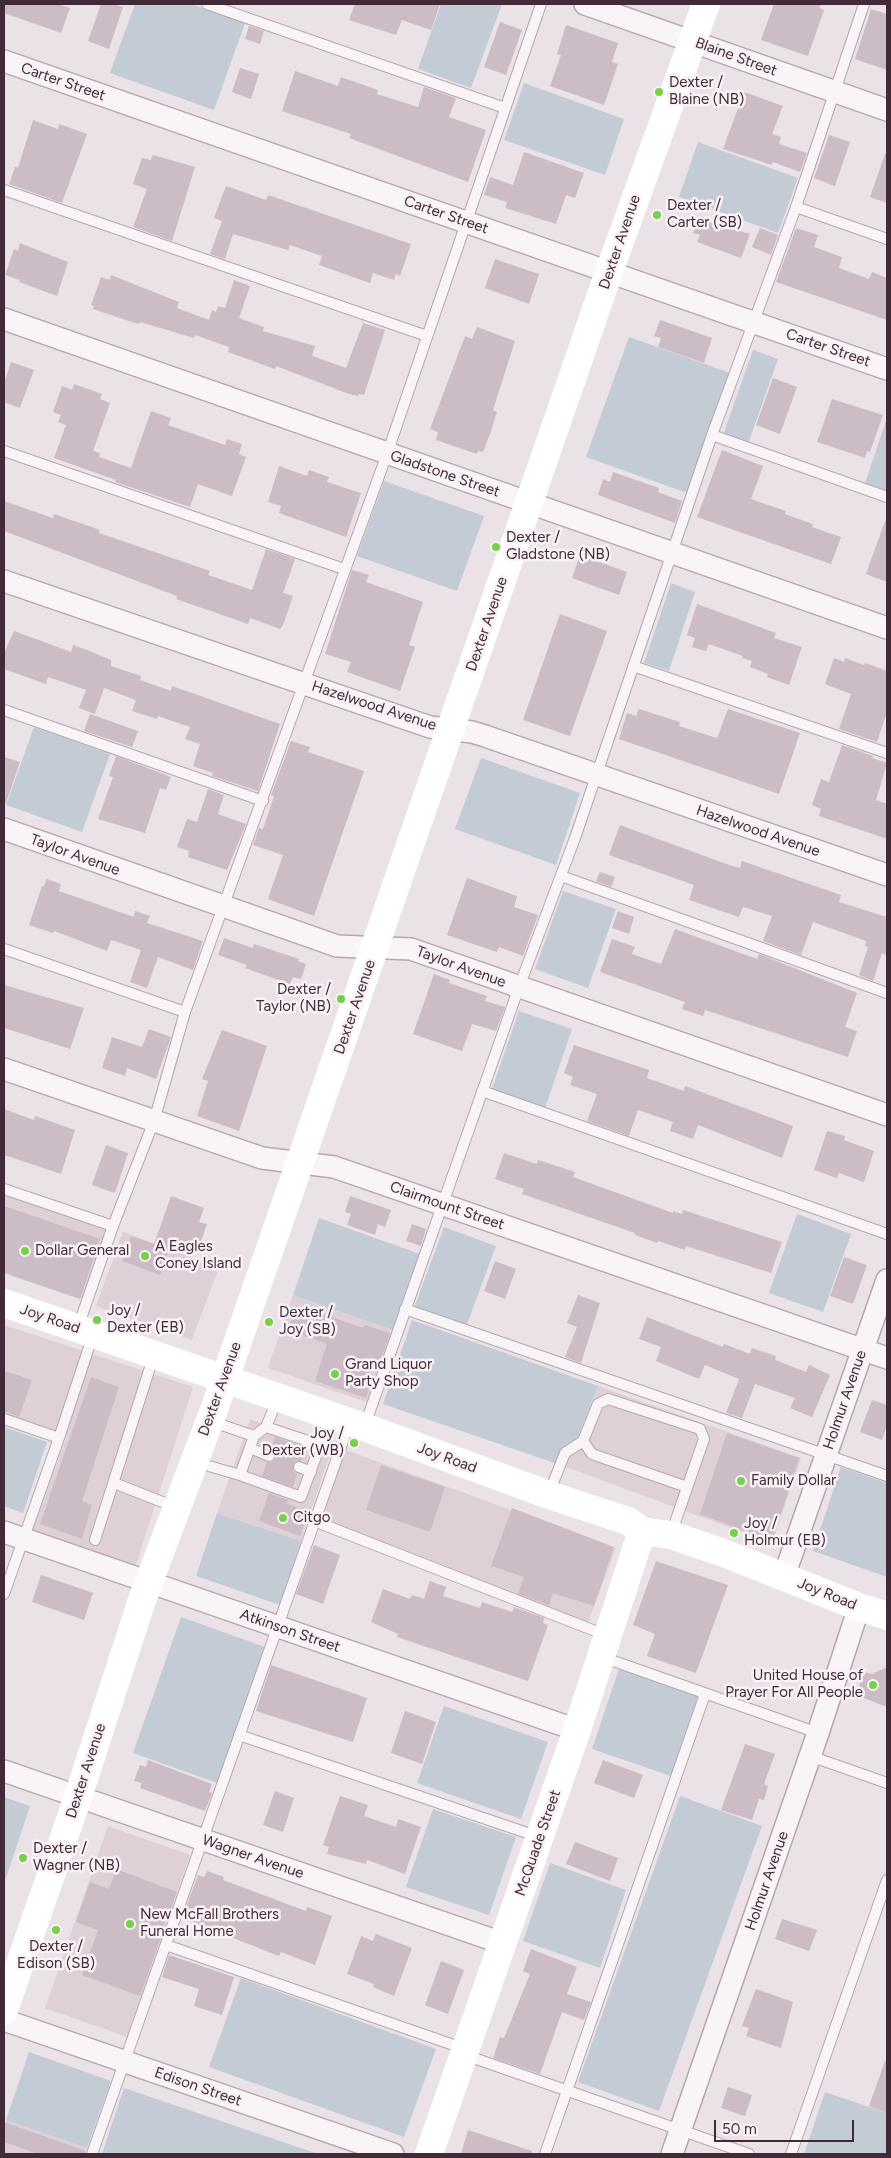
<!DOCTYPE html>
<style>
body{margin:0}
#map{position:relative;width:891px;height:2158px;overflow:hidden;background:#ebe2e7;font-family:Figtree,sans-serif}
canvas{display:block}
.frame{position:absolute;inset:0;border:5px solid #432a38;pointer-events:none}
.scale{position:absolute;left:714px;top:2120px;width:140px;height:22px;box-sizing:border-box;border:2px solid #432a38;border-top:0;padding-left:6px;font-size:15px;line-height:18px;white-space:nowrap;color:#432a38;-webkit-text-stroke:4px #f8f2f6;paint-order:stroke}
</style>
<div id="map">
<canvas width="891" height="2158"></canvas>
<div class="frame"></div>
<div class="scale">50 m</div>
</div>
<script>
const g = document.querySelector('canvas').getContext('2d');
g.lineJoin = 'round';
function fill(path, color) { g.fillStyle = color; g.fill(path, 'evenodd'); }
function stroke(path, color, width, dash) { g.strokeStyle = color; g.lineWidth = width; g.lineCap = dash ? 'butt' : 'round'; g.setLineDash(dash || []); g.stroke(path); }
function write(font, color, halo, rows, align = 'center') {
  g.font = font + ' Figtree,sans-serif'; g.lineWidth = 5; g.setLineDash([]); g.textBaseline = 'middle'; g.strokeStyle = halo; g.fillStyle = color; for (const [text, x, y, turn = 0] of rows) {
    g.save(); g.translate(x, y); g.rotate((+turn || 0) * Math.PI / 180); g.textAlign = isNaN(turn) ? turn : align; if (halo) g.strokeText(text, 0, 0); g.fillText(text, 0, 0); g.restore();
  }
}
fill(new Path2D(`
 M4 1193 107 1228 83 1299 4 1272Z
 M123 1232 219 1267 192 1340 96 1306Z
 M293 1295 393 1330 369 1403 268 1368Z
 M4 1325 193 1387 134 1571 31 1534 67 1436 4 1413Z
 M598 1386 801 1458 772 1543 566 1467Z
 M250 1419 332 1448 301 1541 217 1513Z
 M343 1449 616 1548 588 1623 319 1518Z
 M108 1826 190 1855 127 2037 45 2008Z
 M6 2120 87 2148 85 2154H4V2127Z`), '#ddd0d7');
fill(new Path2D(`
 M135 4H191L245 23 214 110 110 73Z
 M441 4H502L471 88 418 69Z
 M524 83 624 119 605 175 504 140Z
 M698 142 798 178 778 233 679 197Z
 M629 337 730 373 687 493 586 457Z
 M753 350 778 359 748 444 723 435Z
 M887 418V491L865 483Z
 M384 481 484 516 457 591 357 556Z
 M671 583 695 592 669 671 644 663Z
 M34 727 110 754 82 832 6 805Z
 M481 758 580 793 556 865 455 829Z
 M563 891 616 909 588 988 535 969Z
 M519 1011 572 1029 545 1108 492 1089Z
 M797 1214 851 1234 823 1312 769 1293Z
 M319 1218 420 1254 393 1330 293 1295Z
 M444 1227 496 1246 466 1327 414 1308Z
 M412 1320 598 1386 566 1467 383 1404Z
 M4 1427 47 1442 23 1513 4 1506Z
 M841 1467 887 1483V1577L813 1551Z
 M217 1513 301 1541 280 1605 196 1576Z
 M181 1617 265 1647 217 1783 133 1753Z
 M619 1669 698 1696 671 1776 592 1749Z
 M444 1706 548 1742 521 1819 417 1783Z
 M680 1796 762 1826 659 2111 578 2082Z
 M4 1797 30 1806 4 1884Z
 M433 1809 516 1837 489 1915 406 1887Z
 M550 1863 626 1890 600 1968 523 1941Z
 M241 1978 436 2049 404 2137 209 2067Z
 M29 2052 111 2081 87 2148 6 2120Z
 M124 2088 318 2154H102Z
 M825 2092 887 2113V2154H804Z`), '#c3cbd5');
fill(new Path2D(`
 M4 4H58L70 8 61 33 4 13Z
 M101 4H113L123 7 109 49 88 41Z
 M355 4H440L431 30 402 20 396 35 349 20Z
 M774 4H821L819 8 824 10 808 56 761 40Z
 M871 9 887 14V70L855 59Z
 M500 22 522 30 506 75 484 67Z
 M566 25 618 43 612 62 618 64 604 105 550 86 561 55 557 54Z
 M249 26 264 31 260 44 245 39Z
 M240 68 259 74 251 99 232 92Z
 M295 71 338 86 341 77 378 90 377 94 418 107 424 87 456 98 449 117 486 130 468 182 349 138 351 134 282 111Z
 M744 92 783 106 772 134 781 137 779 144 807 153 800 172 773 162 772 165 723 149Z
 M33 120 58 129 59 124 87 134 62 203 9 184 15 167 18 168Z
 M829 135 850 142 835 186 814 178Z
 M524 152 584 173 575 198 566 195 556 224 505 208 507 202 484 195 490 177 513 185Z
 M885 154H887V203L870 197Z
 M153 155 195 167 172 241 133 227 147 189 133 184 142 158 151 160Z
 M226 186 266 200 268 195 411 244 400 276 396 274 394 280 373 273 370 283 319 265 322 256 290 245 288 250 233 234 225 259 210 254 222 221 214 218Z
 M698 218 750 234 741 258 697 242 700 235 693 233Z
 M760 228 778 235 771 255 752 247Z
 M796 228 818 235 814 247 842 257 839 268 869 279 872 272 887 278V320L776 282Z
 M20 243 68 262 57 296 19 282 20 280 5 275 14 249 18 251Z
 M495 259 539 274 529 304 485 288Z
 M111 275 179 302 177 308 209 320 212 310 216 312 218 306 225 308 234 280 250 286 239 318 264 327 263 331 315 346 312 356 346 368 363 323 385 330 364 395 359 394 358 396 349 394 276 366 275 369 228 352 229 347 195 335 194 338 140 322 138 324 93 309 94 306 91 305 101 277 110 280Z
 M660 320 712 338 704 363 658 347 661 338 654 336Z
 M477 327 515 341 493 410 497 412 490 434 483 452 478 451 477 454 436 440 438 432 430 429 465 336 472 339Z
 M11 362 34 370 20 408 4 402V384Z
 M773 378 797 387 780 434 756 425Z
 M74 384 102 394 100 399 110 403 93 451 100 453 99 457 131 468 151 411 171 418 168 425 225 445 227 439 242 444 239 454 246 457 232 496 198 484 190 507 115 482 116 480 54 458 66 425 58 422 61 415 53 412 62 386 72 390Z
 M832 399 883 415 870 452 867 451 865 458 817 442Z
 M722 450 763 466 751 499 786 511 785 514 813 524 812 527 841 537 831 564 697 517Z
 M279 466 307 476 309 470 329 477 327 482 361 493 346 537 279 513 281 506 268 502Z
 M613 472 659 488 658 492 682 501 675 523 598 495 603 479 610 482Z
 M4 501 53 518 54 514 100 530 99 533 210 571 208 575 252 590 266 549 295 559 283 593 293 596 283 625 280 629 250 618 248 624 176 599 177 596 4 531Z
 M885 521H887V582L866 574Z
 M580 555 627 572 619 595 572 578Z
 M352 570 369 575 366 582 423 602 409 645 415 647 400 691 347 672 351 662 325 654Z
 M697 604 776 633 774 638 802 647 789 685 767 677 768 674 750 667 752 661 742 658 743 656 709 644 706 651 692 647 695 638 687 635Z
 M560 614 607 631 570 736 523 720Z
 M14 631 71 652 73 645 87 650 111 660V666L141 676 140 680 171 691 172 686 280 724 258 791 212 776 213 773 193 766 200 744 185 739 190 727 158 716 157 719 132 711 136 700 104 688 95 714 79 708 86 690 48 677 46 684 4 669V653Z
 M834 658 844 662 845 658 864 665 865 663 887 671V712L877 742 839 729 851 694 825 684Z
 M639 709 680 722 679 726 717 738 728 709 800 733 779 794 619 739 627 713 636 716Z
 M90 714 138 731 132 747 84 731Z
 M291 741 310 747 308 752 364 771 314 916 268 899 283 855 253 845 259 828 263 829 274 796 271 795Z
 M842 745 873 756 872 758 887 763 876 800 887 804V839L819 816 821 809 812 805 821 779 829 782Z
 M116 756 171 777 166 790 160 788 145 833 98 819 113 777 109 776Z
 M4 757 20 762 6 803 4 802Z
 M208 789 224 795 218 814 246 824 227 870 188 857 189 851 177 847 187 819 197 822Z
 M620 825 732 866 740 868 742 861 841 895 839 902 887 917V955L882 953 873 981 859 975 868 947 865 946 866 941 813 922 801 955 763 941 772 916 743 907 739 917 689 900 694 885 609 855Z
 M600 872 615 877 611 887 596 881Z
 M467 878 517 896 514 907 538 915 523 956 499 947 497 952 447 935Z
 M47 879 61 884 59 891 134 917 135 911 150 916 147 923 203 941 193 970 158 957 147 988 130 982 141 950 111 940 107 951 54 931 53 933 29 925 42 886H44Z
 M618 911 634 917 629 934 612 928Z
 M675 929 757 959 759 954 857 993 845 1027 857 1031 848 1057 705 1010 703 1016 682 1009 685 1002 600 972 612 939 635 947 632 954 661 964Z
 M224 938 253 948 254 944 299 959 298 961 306 964 301 979 293 977 290 984 245 968 247 965 218 955Z
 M434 974 450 980 449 983 487 996 485 1001 505 1007 496 1031 472 1024 462 1051 413 1034Z
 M4 985 84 1008 70 1049 4 1028Z
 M149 1029 171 1037 156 1079 127 1068 125 1076 102 1068 112 1037 142 1047Z
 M222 1030 267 1046 239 1131 197 1116 208 1081 202 1079Z
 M574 1045 649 1070 647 1078 684 1091 685 1086 793 1126 782 1158 698 1125 693 1139 670 1131 673 1122 638 1110 629 1136 587 1121 597 1094 570 1085 573 1077 564 1073Z
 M4 1109 34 1120 35 1116 75 1130 61 1174 4 1155Z
 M827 1131 845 1136 844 1140 874 1151 864 1182 839 1173 837 1178 814 1170Z
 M106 1145 128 1153 115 1193 92 1185Z
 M504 1153 537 1164 538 1160 575 1172 573 1177 673 1213V1211L682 1214 683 1210 782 1242 771 1273 686 1246 685 1250 658 1241 657 1243 635 1235V1233L522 1194 524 1189 495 1179Z
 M171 1196 204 1208 199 1222 207 1224 198 1250 172 1240 160 1275 122 1261 131 1236 154 1244Z
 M350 1196 391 1210 385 1227 378 1224 375 1235 347 1225 351 1214 345 1212Z
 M4 1206 100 1239 80 1299 4 1273Z
 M412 1224 426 1229 421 1246 406 1241Z
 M844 1257 867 1265 853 1304 830 1296Z
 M495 1261 516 1269 505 1299 484 1291Z
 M578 1295 600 1303 581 1363 565 1357 577 1327 567 1323Z
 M296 1305 363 1328 365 1325 390 1333 380 1362 365 1357 372 1379 366 1398 315 1381 327 1344 288 1330Z
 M647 1317 723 1347 724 1344 750 1354 752 1348 776 1356 775 1360 806 1372 809 1365 830 1375 812 1417 790 1408 795 1398 755 1384 742 1418 726 1413 739 1379 705 1365 699 1379 656 1361 661 1347 639 1339Z
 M4 1371 32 1380 19 1417 4 1411Z
 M91 1377 119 1387 82 1501 92 1505 82 1539 40 1524Z
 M872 1400 887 1405V1425L882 1440 860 1432Z
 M727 1433 799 1458 772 1541 700 1514Z
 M275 1437 306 1448 301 1461H295L293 1465V1471L297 1474 293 1487 262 1476 267 1462H273L275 1458V1452L271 1449Z
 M381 1465 445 1487 430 1532 366 1510Z
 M269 1493 288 1500 287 1504 308 1511 300 1536 259 1521Z
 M512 1508 614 1547 594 1606 553 1593 549 1605 518 1594 524 1577 491 1566Z
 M314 1545 340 1555 323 1604 296 1594Z
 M656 1561 728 1585 696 1673 647 1656 655 1634 633 1625Z
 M41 1575 93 1593 84 1620 32 1602Z
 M430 1581 446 1587 443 1596 480 1608 482 1602 512 1612 514 1607 544 1618 543 1623 548 1625 528 1681 397 1637 398 1634 371 1622 383 1589 410 1599 412 1595 424 1599Z
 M271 1665 367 1698 353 1742 256 1711Z
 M887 1667V1707L856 1695 864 1672 872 1674Z
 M405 1711 436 1722 422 1764 391 1753Z
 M745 1744 775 1754 764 1784 768 1786 764 1800 759 1799 752 1820 721 1810Z
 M148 1760 212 1784 209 1792 212 1793 205 1811 140 1788 142 1783 134 1781 140 1765 146 1767Z
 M603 1760 643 1775 634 1798 594 1783Z
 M275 1791 294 1798 283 1832 263 1825Z
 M340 1796 368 1805 364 1816 396 1827 398 1819 421 1827 405 1874 367 1860 366 1864 327 1854 329 1847 323 1845Z
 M575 1842 618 1858 610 1881 566 1864Z
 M116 1869 177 1892 169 1914 166 1913 162 1935 140 1996 82 1975 98 1930 76 1922 90 1882 109 1889Z
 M207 1871 224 1877 223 1880 306 1911 307 1907 332 1916 315 1965 281 1952 279 1956 182 1918 198 1875 204 1877Z
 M782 1919 817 1930 809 1951 775 1939Z
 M376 1934 412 1948 394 1996 373 1987 374 1984 347 1974 361 1936 373 1941Z
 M531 1949 577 1967 567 1994 591 2002 584 2020 562 2012 540 2074 493 2058 500 2037 504 2038 530 1974 523 1971Z
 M169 1955 234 1977 222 2015 194 2006 199 1989 162 1977Z
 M441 1961 464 1970 448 2014 425 2005Z
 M756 1989 793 2002 781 2048 746 2036 749 2028 742 2026Z
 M885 2061H887V2113L869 2106Z
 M728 2087 752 2095 745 2116 721 2108Z
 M4 2122 86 2151 85 2154H38L4 2142Z
 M468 2130 532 2151V2154H461Z`), '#cbbcc5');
const lane = new Path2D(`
 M207 4 505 108
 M4 190 427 336
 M796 207 887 239
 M712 435 887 497
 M4 451 344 569
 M633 666 887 753
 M4 710 263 801
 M561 876 887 993
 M4 949 185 1012
 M482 1091 887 1234
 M4 1189 113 1226
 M405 1309 887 1476
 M78 1327 113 1226 154 1121 185 1012 387 454 541 4
 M4 1419 59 1438 4 1594
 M365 1425 519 987 575 838 712 435 796 207 864 4
 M266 1427 278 1398
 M254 1436 266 1427 320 1445
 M59 1438 93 1335
 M583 1441 592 1454 687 1487
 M250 1448 269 1456
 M195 1462 240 1475 254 1436 210 1421
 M299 1467 311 1472
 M240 1475 301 1497 331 1416
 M114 1483 175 1507
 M549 1493 565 1453 583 1441 598 1404 608 1399 700 1429 704 1439 671 1534
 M314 1521 608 1636
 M95 1540 154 1355
 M602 1657 818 1733
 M239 1735 539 1837
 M810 1756 887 1783
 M166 1945 465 2049
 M465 2055 749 2154
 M92 2154 349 1424
 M545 2154 705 1694
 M791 2154 887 1880`);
const street = new Path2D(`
 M585 4 887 110
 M4 61 887 369
 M4 319 887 628
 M4 581 430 727 472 732 485 736 887 875
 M4 829 337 946 411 949 887 1115
 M4 1069 262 1158 334 1167 887 1358
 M4 1532 577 1730
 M784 1576 887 1280
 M4 1771 502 1943
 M4 2020 393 2154
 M672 2154 818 1733 859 1607`);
stroke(lane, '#b5a7af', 12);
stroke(street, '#b5a7af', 24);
stroke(lane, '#f9f5f7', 10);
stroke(street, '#f9f5f7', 21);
stroke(new Path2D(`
 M4 1303 364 1427 549 1495 628 1521 642 1531 671 1535 724 1553 859 1607 887 1616
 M4 2010 78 1797 142 1600 215 1407 609 272 706 4
 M429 2154 577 1730 642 1531`), '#fff', 28);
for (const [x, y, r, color] of [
 [659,92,5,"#78cf48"],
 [657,215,5,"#78cf48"],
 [496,547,5,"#78cf48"],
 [341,999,5,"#78cf48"],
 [25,1251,5,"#78cf48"],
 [145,1256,5,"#78cf48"],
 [97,1320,5,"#78cf48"],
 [269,1322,5,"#78cf48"],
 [335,1374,5,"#78cf48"],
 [354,1443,5,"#78cf48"],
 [741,1481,5,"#78cf48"],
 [283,1518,5,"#78cf48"],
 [734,1533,5,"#78cf48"],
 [873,1685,5,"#78cf48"],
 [23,1858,5,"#78cf48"],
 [130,1924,5,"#78cf48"],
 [56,1930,5,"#78cf48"]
]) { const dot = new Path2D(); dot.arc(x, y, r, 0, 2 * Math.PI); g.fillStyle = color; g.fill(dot); stroke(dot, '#f8f2f6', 2); }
write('15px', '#432a38', '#f8f2f6', [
 ["Blaine Street",736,57,20],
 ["Carter Street",63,82,19],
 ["Carter Street",446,215,19],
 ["Dexter Avenue",620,242,-71],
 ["Carter Street",828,348,19],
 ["Gladstone Street",445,474,19],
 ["Dexter Avenue",487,624,-71],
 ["Hazelwood Avenue",374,706,18],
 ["Hazelwood Avenue",758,831,19],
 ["Taylor Avenue",75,855,20],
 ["Taylor Avenue",461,967,20],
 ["Dexter Avenue",355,1007,-71],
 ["Clairmount Street",447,1206,19],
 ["Joy Road",50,1319,19],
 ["Dexter Avenue",220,1389,-70],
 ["Holmur Avenue",845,1400,-71],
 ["Joy Road",447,1458,20],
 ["Joy Road",827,1594,22],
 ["Atkinson Street",290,1631,19],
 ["Dexter Avenue",86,1771,-72],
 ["McQuade Street",538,1843,-71],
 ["Wagner Avenue",253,1857,19],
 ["Holmur Avenue",767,1881,-71],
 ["Edison Street",198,2087,19]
]);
write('15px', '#432a38', '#f8f2f6', [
 ["Dexter /",669,83],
 ["Blaine (NB)",669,100],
 ["Dexter /",667,206],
 ["Carter (SB)",667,223],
 ["Dexter /",506,538],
 ["Gladstone (NB)",506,555],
 ["Dexter /",331,990,"right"],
 ["Taylor (NB)",331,1007,"right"],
 ["A Eagles",155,1247],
 ["Coney Island",155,1264],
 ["Dollar General",35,1251],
 ["Joy /",107,1311],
 ["Dexter (EB)",107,1328],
 ["Dexter /",279,1313],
 ["Joy (SB)",279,1330],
 ["Grand Liquor",345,1365],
 ["Party Shop",345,1382],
 ["Joy /",344,1434,"right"],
 ["Dexter (WB)",344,1451,"right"],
 ["Family Dollar",751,1481],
 ["Citgo",293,1518],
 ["Joy /",744,1524],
 ["Holmur (EB)",744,1541],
 ["United House of",863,1676,"right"],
 ["Prayer For All People",863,1693,"right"],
 ["Dexter /",33,1849],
 ["Wagner (NB)",33,1866],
 ["New McFall Brothers",140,1915],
 ["Funeral Home",140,1932],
 ["Dexter /",56,1947,"center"],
 ["Edison (SB)",56,1964,"center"]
], 'left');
</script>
